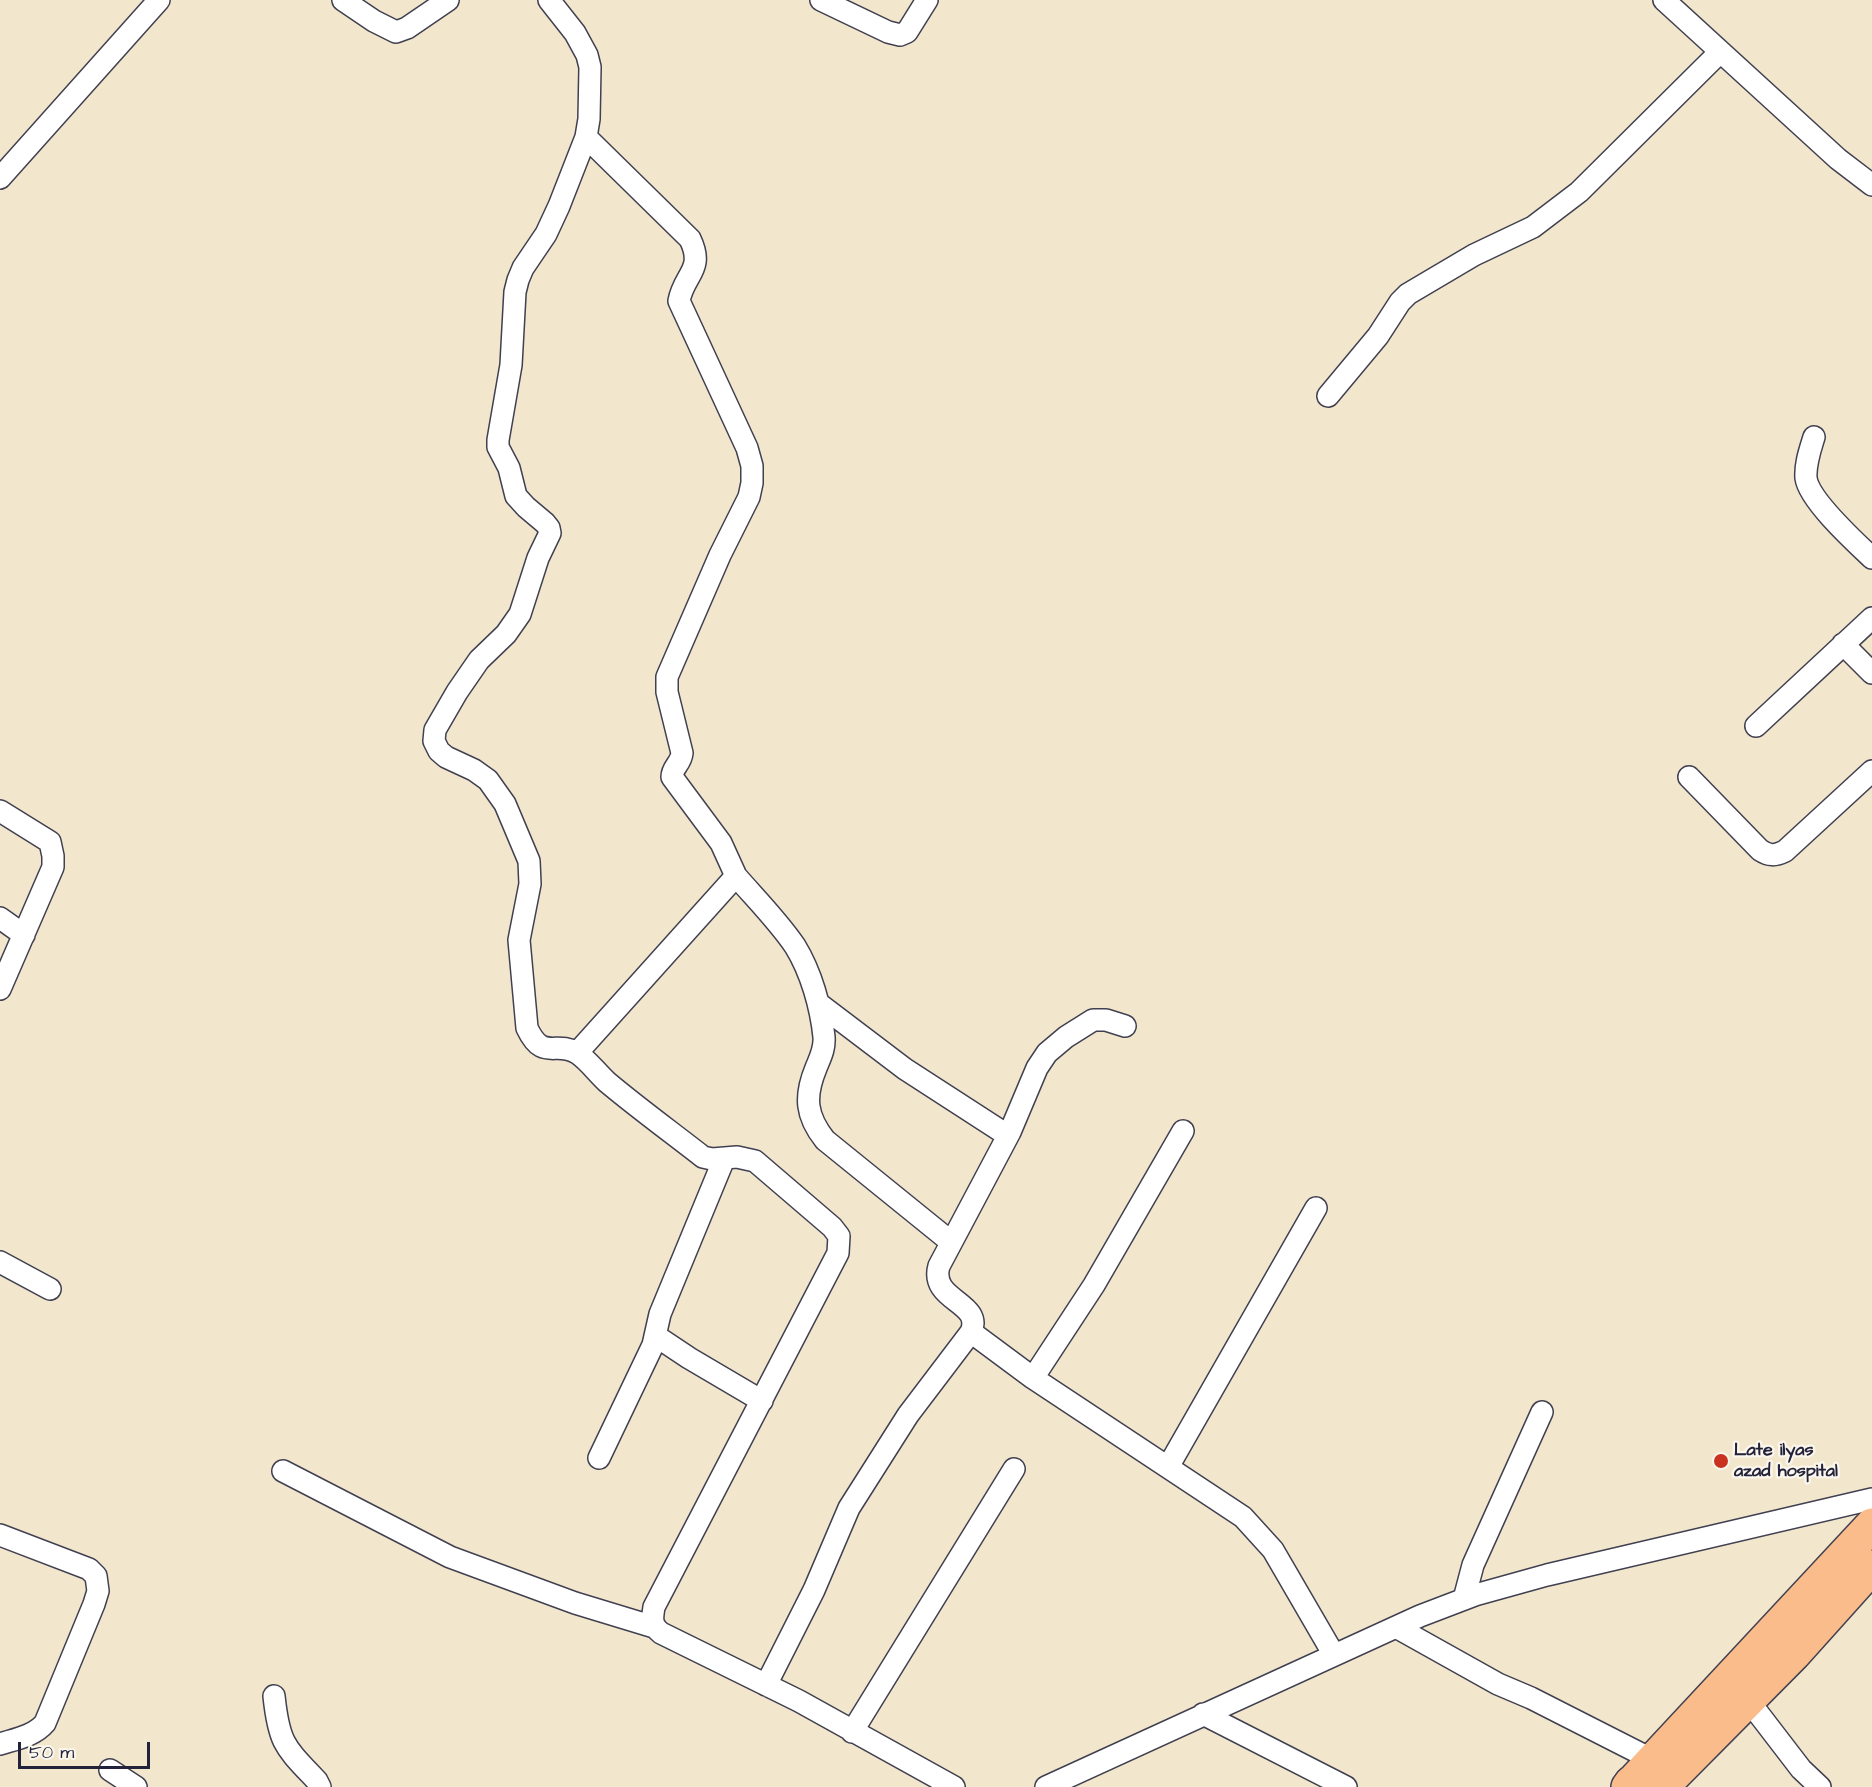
<!DOCTYPE html>
<style>
body{margin:0}
#map{position:relative;width:1872px;height:1787px;overflow:hidden;background:#f2e7cd;font-family:"Architects Daughter",sans-serif}
canvas{display:block}
.scale{position:absolute;left:18px;top:1742px;width:132px;height:27px;box-sizing:border-box;border:3px solid #22223b;border-top:0;padding-left:8px;font-size:18px;line-height:21px;white-space:nowrap;color:#22223b;-webkit-text-stroke:4px #fbf7ec;paint-order:stroke}
</style>
<div id="map">
<canvas width="1872" height="1787"></canvas>
<div class="scale">50 m</div>
</div>
<script>
const g = document.querySelector('canvas').getContext('2d');
g.lineJoin = 'round';
function stroke(path, color, width, dash) { g.strokeStyle = color; g.lineWidth = width; g.lineCap = dash ? 'butt' : 'round'; g.setLineDash(dash || []); g.stroke(path); }
function write(font, color, halo, rows, align = 'center') {
  g.font = font + ' "Architects Daughter",sans-serif'; g.lineWidth = 4.5; g.setLineDash([]); g.textBaseline = 'middle'; g.strokeStyle = halo; g.fillStyle = color; for (const [text, x, y, turn = 0] of rows) {
    g.save(); g.translate(x, y); g.rotate((+turn || 0) * Math.PI / 180); g.textAlign = isNaN(turn) ? turn : align; if (halo) g.strokeText(text, 0, 0); g.fillText(text, 0, 0); g.restore();
  }
}
const minor = new Path2D(`
 M343 0 374 21 396 32 407 28 448 0
 M549 0 575 33 587 55 590 67 589 119 586 137 559 206 546 234 523 268 518 280 515 292 511 365 498 440V447L509 468 516 496 526 507 545 523 549 528 550 533 538 558 520 614 506 634 479 660 457 692 435 730 434 741 439 751 446 757 474 770 488 780 505 804 529 861 530 884 519 940 527 1028C543 1062 555 1040 577 1053 588 1060 597 1073 607 1082 638 1108 671 1132 703 1157L712 1159 737 1157 755 1161 832 1227 839 1236 838 1253 654 1607C652 1619 651 1625 661 1633L799 1701 954 1787
 M821 0 888 32 900 35 907 32 927 0
 M1664 0 1838 159 1872 185
 M586 137 690 239C705 270 684 274 679 301L747 448 752 466V483L749 497 720 555 667 677V692L682 753C681 764 672 767 672 777L721 843 736 876
 M0 178 159 0
 M1328 396 1378 336 1400 302 1408 294 1474 255 1533 227 1579 192 1720 52
 M1814 437C1810 450 1805 464 1806 478 1809 500 1855 542 1872 558
 M1843 644 1872 673
 M1756 726 1872 618
 M1689 777 1760 850C1769 856 1775 856 1785 851L1872 771
 M0 811 50 842 53 856V867L0 989
 M0 918 24 935
 M818 1003 905 1069 1007 1135
 M577 1053 736 876C756 899 778 921 795 946 811 972 821 1007 824 1037 825 1049 820 1058 816 1068 804 1097 806 1116 825 1140L951 1242
 M0 1262 50 1289
 M971 1332 1033 1378 1243 1517 1273 1550 1334 1655
 M656 1336 689 1358 762 1401
 M1033 1378 1094 1285 1183 1131
 M599 1458 653 1345 660 1314 724 1159
 M1168 1467 1316 1208
 M283 1471 450 1557 575 1603 654 1627
 M0 1535 89 1569 96 1576 98 1591 94 1604 45 1723C34 1736 16 1739 0 1744
 M1464 1599 1473 1565 1542 1412
 M1396 1627 1498 1684 1531 1698 1653 1760
 M766 1685 814 1590 849 1508 908 1415 971 1332C984 1302 929 1301 939 1266L1010 1132 1037 1068 1047 1053 1066 1037 1093 1020H1106L1125 1026
 M274 1696C279 1744 285 1747 317 1781L320 1787
 M1748 1700 1801 1769 1820 1787
 M1203 1714 1346 1787
 M852 1732 1014 1469
 M110 1770 136 1787
 M1046 1787 1420 1616 1475 1595 1547 1575 1872 1499`);
const primary = new Path2D(`
 M1628 1787 1872 1525
 M1662 1787 1794 1654 1872 1567`);
const trunk = new Path2D(`
 M1631 1783 1634 1787`);
stroke(minor, '#414051', 24);
stroke(primary, '#414051', 36);
stroke(trunk, '#414051', 36);
stroke(minor, '#fff', 21);
stroke(primary, '#fabc8b', 33);
stroke(trunk, '#fabc8b', 33);
for (const [x, y, r, color] of [
 [1721,1461,8,"#c8321e"]
]) { const dot = new Path2D(); dot.arc(x, y, r, 0, 2 * Math.PI); g.fillStyle = color; g.fill(dot); stroke(dot, '#fbf7ec', 2); }
write('bold 18px', '#22223b', '#fbf7ec', [
 ["Late ilyas",1734,1451],
 ["azad hospital",1734,1472]
], 'left');
</script>
